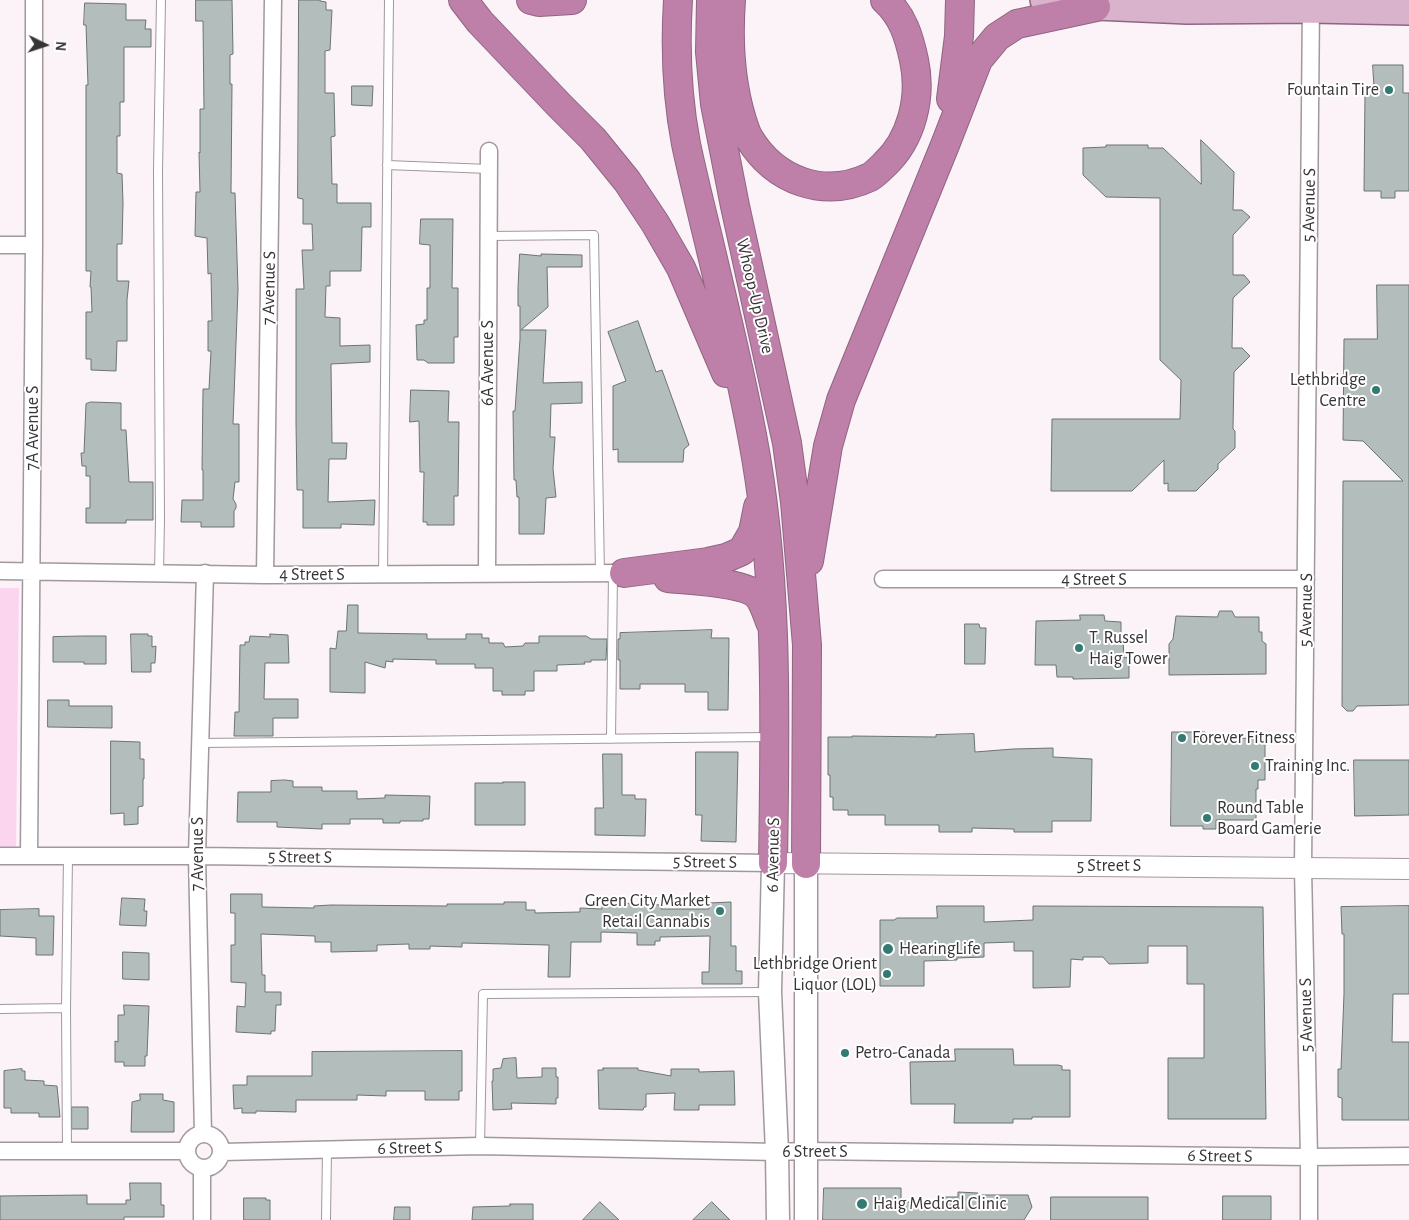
<!DOCTYPE html>
<style>
body{margin:0}
#map{position:relative;width:1409px;height:1220px;overflow:hidden;background:#fbf3f8;font-family:"Alegreya Sans",sans-serif}
canvas{display:block}
.north{position:absolute;left:20px;top:20px;width:50px;height:50px;-webkit-text-stroke:4px #fff;paint-order:stroke;rotate:94deg;font-size:14px;font-weight:700;line-height:20px;text-align:center;color:#373436}
.north::after{content:'';display:block;margin:auto;width:18px;height:22px;background:#373436;clip-path:polygon(50% 0,100% 100%,50% 72%,0 100%)}
</style>
<div id="map">
<canvas width="1409" height="1220"></canvas>
<div class="north">N</div>
</div>
<script>
const g = document.querySelector('canvas').getContext('2d');
g.lineJoin = 'round';
function fill(path, color) { g.fillStyle = color; g.fill(path, 'evenodd'); }
function stroke(path, color, width, dash) { g.strokeStyle = color; g.lineWidth = width; g.lineCap = dash ? 'butt' : 'round'; g.setLineDash(dash || []); g.stroke(path); }
function write(font, color, halo, rows, align = 'center') {
  g.font = font + ' "Alegreya Sans",sans-serif'; g.lineWidth = 4; g.setLineDash([]); g.textBaseline = 'middle'; g.strokeStyle = halo; g.fillStyle = color; for (const [text, x, y, turn = 0] of rows) {
    g.save(); g.translate(x, y); g.rotate((+turn || 0) * Math.PI / 180); g.textAlign = isNaN(turn) ? turn : align; if (halo) g.strokeText(text, 0, 0); g.fillText(text, 0, 0); g.restore();
  }
}
fill(new Path2D(`
 M0 588H19L16 849H0Z`), '#fbd5ed');
const building = new Path2D(`
 M196 0H232L233 54 230 55V84H232L231 193H235L238 289 233 424H239V482H235L233 499 236 504V508L234 511V527H201V522H181L182 500H203V470H202L203 389H209L211 351H208V321H212L211 273 208 274 207 238 195 236 196 192H200L199 152 200 153V109H204L203 21H196Z
 M299 0H320V1L326 2V10H332L330 50 325 51V93H334L335 136 331 137 332 184H337V203H371V227H362L361 271H330V286H326L325 317 340 318V346L370 345V362L331 364 332 443H347L346 459H329L328 502 375 500 374 525 341 524V528H303V490H297L296 422V289H304L302 250H313L312 224H303V199L298 198Z
 M85 3 126 4V20H146L145 29H151V47H124V102H120V136H117V173L122 174 123 203 122 244H117V281H129L127 300V341H117L116 371 91 370V359H86V312H92L91 287H90L91 271H86V85H88L86 25H84Z
 M1373 65H1403V93H1409V191H1395V198H1381V191H1364L1365 93H1374Z
 M352 86H373L372 106 352 105Z
 M1201 140 1234 172 1233 210H1242L1250 217 1233 235V275H1244L1250 282 1233 298 1232 348H1242L1250 356 1234 372 1233 429 1235 431V448L1218 464V469L1196 491H1168V483L1164 484V460L1132 491H1051L1052 419H1180L1181 380 1160 360V198L1106 197 1083 175V148L1106 147V145H1148V148H1163L1201 184Z
 M421 219H453L452 288H458V337H454V363H428L424 360H417L416 325 424 324V320H427V288H430V245L420 244Z
 M520 254 541 256V254L582 255V267H547L548 307 521 330H546L543 383 582 382V403L551 404 550 437H555L553 469 556 497 546 498 544 534H519V497H517L516 480H514L513 411H515L520 339V306H518V288Z
 M1377 285H1409V705L1357 706 1353 711H1347L1342 706 1343 481H1403L1363 441 1343 440 1344 339H1377Z
 M638 321 656 372 662 370 689 445 684 449 683 462H618V449L613 450V386L626 381 608 332Z
 M411 390 449 391 448 422H459L458 496H454V525H427V522H423L424 472H420L419 421 410 422Z
 M91 402 121 403V430H126L129 482H153V520H126V523H86V508H90V476H86V466H82L81 453H84L86 404Z
 M348 605H358V633L427 634V639H466V634H482V638H489V643H503L505 647 523 646 525 643H539V636H586L591 639H607L606 660H591V662H584L585 664 557 665V671H534V691H525V695H502V691H493V668H475V664H436V660L393 659V662L386 661 385 668 365 662V693L330 692V648L336 649 338 631H346Z
 M1220 611H1232L1235 617H1259V632H1262V641L1266 644V674L1169 675V644L1173 639 1176 616 1217 617Z
 M1080 615H1104L1105 621 1121 622V639H1123L1124 658 1129 657V678L1073 679V677H1057L1056 665H1035L1036 621 1080 620Z
 M965 624H979L980 628H986L985 664H965Z
 M712 630 711 638H729L728 710H708V692H685V684H640V689H620V660H618V639H620V633Z
 M131 634H148V636H152V647L156 646 155 663H151V672H132Z
 M270 634 288 635 289 663H265L264 699H298V718H273V736H234L235 712H239L240 645H245V642H249L250 636 270 637Z
 M84 636H106V664H84V662H53V637Z
 M48 700H69V706H112V728L48 727Z
 M1172 732H1205L1206 735 1265 740V780H1258V789H1256V820H1216V829H1203V826H1171Z
 M974 734 975 752 1013 749 1053 748V757L1092 759 1091 821H1052V832H1014V829L972 828V832H939V825H885V815H848V810H833V797H830V775H828V737H852V736L936 737V735Z
 M111 741 140 742V759H144V779H143V806L138 807V824L124 825V813L111 814Z
 M696 752H738L736 842 701 841 702 815H696Z
 M603 754H622V795H635V799H646L645 836 595 835V808H603Z
 M1354 760H1409V815L1355 816Z
 M285 780 293 781V787H322V791H357V799L385 798V795L430 796 429 819H423V821H400V823H383V819H350V824H322V829L277 827V822H237L238 792H271V781Z
 M503 782H525V825H475V783H503Z
 M231 894H262V907L314 908V906L331 905 447 906V904H504V902H526V910H535V913L580 912V908L602 909V902L661 905V909H709V903L731 902V946H736V971H742V984H702V972H709L710 936 660 937V941H655V945H637V933L601 932V942H571L570 977H548L549 945 462 943V947L430 946V949H409V944L377 945V951L331 952V942H315V936L261 934 262 975H265V992H281V1005H276L275 1031H271V1034L236 1032 237 1006 245 1007 246 983 231 982V945H235V913H231Z
 M122 898 145 899 144 911H147L146 926 120 925Z
 M937 906H984V922L1033 920V906L1263 907 1266 1119H1168V1058H1204V984H1187V946H1148V963L1109 964 1103 957H1083V960L1071 959 1070 987 1033 988V951H1014V942L984 943V957L957 958V960L924 961V986H880V920H894L897 918H937Z
 M1409 906V994H1393L1392 1042H1409V1120H1342V1098L1338 1097V1069H1341L1344 994V934H1342L1341 907Z
 M39 909V916H54L53 955H36V938L0 936V910Z
 M123 952 149 953V980L123 979Z
 M124 1005 149 1006 147 1056H145V1066H124V1062H115V1041L118 1042V1015H124Z
 M955 1049H1013L1014 1065H1058L1062 1066V1070H1070V1117H1032V1119H1013V1123H954L955 1104H911L910 1062 955 1061Z
 M462 1051V1091H459V1100H425V1091H386V1096L357 1095V1100H296V1112L256 1111V1113H242V1108L234 1109 233 1085H247V1076H312V1052Z
 M516 1058 517 1078 542 1077V1068H556V1077H558V1098H556V1104L511 1103 512 1109 493 1110 492 1081H493V1069L501 1068 503 1059Z
 M603 1068H638V1070L671 1076V1069H699V1072L734 1071 735 1105H699V1110H674L675 1093 646 1094V1107H644L643 1110 599 1109 598 1070H603Z
 M22 1069V1071H25V1080L44 1081V1085L57 1086 60 1117H39V1113H11V1108H4V1071Z
 M140 1094H163V1100L174 1102V1132H131L132 1102 140 1100Z
 M72 1107H88V1129H72Z
 M130 1183H161V1205H164V1217H124V1220H0V1196L87 1195V1204H126V1200H130Z
 M824 1188H901V1202H937V1197H958V1192L978 1193V1195H1028L1032 1207 1024 1220H823Z
 M1223 1196H1271V1220H1223Z
 M1051 1197H1148V1220H1051Z
 M244 1198H266V1200H270V1220H244Z
 M600 1202 619 1220H583Z
 M712 1202 730 1220H693Z
 M510 1204H533V1220H472L473 1207 510 1206Z
 M395 1207H410V1220H394Z`);
fill(building, '#b3bdbc');
stroke(building, '#6b7473', 1);
const service = new Path2D(`
 M387 165 489 169
 M489 236 594 235 600 574
 M159 574 160 519 158 171 161 0
 M383 574 389 0
 M611 739 613 573
 M201 743 770 737
 M0 1009 66 1008
 M480 1146 483 994 768 992
 M67 1150 66 1008 68 856
 M326 1220 327 1150`);
const minor = new Path2D(`
 M0 245H34
 M0 571 265 575 624 573
 M487 574 489 151
 M265 575 273 0
 M883 579H1306
 M0 856H197L773 863
 M29 856 34 245V0
 M187 1151a17 17 0 1 1 34 0a17 17 0 1 1-34 0Z
 M203 1134 197 856 205 573
 M0 1151H187
 M222 1152 480 1146 777 1152 805 1151 1309 1157 1409 1156
 M202 1169V1220
 M1309 1220V1157L1303 868 1311 2`);
const tertiary = new Path2D(`
 M773 863 1409 869`);
const secondary = new Path2D(`
 M773 863 770 992 777 1152 778 1220
 M806 1220V864`);
const primary = new Path2D(`
 M1043 0 1096 7 1187 11 1311 10 1409 12`);
const motorway = new Path2D(`
 M463 0 480 22 559 105 593 139 627 181 655 223 681 268 726 373
 M531 0 539 2 572 0
 M678 0C675 48 677 97 686 144 693 177 701 209 709 242 724 306 740 370 752 435 779 575 775 720 773 863
 M711 0 710 52 715 104 735 206 787 443 795 502 807 645 806 864
 M731 0C728 41 730 81 742 120 744 126 746 133 749 138 775 181 824 199 870 177 875 174 880 169 884 165 912 139 922 97 914 60 909 37 903 16 885 0
 M951 99 959 36 960 0
 M809 561 828 446 841 400 945 145 978 60 997 37 1017 24 1096 7
 M624 573 708 562 726 558 742 551 753 532 758 507
 M668 578C688 580 747 582 759 597 764 604 767 614 770 622`);
stroke(service, '#a0989d', 10);
stroke(minor, '#a0989d', 19);
stroke(tertiary, '#a0989d', 22);
stroke(secondary, '#a0989d', 25);
stroke(primary, '#8f6581', 28);
stroke(motorway, '#8f6581', 30);
stroke(service, '#fff', 8);
stroke(minor, '#fff', 16);
stroke(tertiary, '#fff', 20);
stroke(secondary, '#fff', 22);
stroke(primary, '#d8b3cb', 25);
stroke(motorway, '#be80a9', 28);
for (const [x, y, r, color] of [
 [1389,90,5,"#327a73"],
 [1376,390,5,"#327a73"],
 [1079,648,5,"#327a73"],
 [1182,738,5,"#327a73"],
 [1255,766,5,"#327a73"],
 [1207,818,5,"#327a73"],
 [720,911,5,"#327a73"],
 [888,949,6,"#327a73"],
 [887,974,5,"#327a73"],
 [845,1053,5,"#327a73"],
 [862,1204,6,"#327a73"]
]) { const dot = new Path2D(); dot.arc(x, y, r, 0, 2 * Math.PI); g.fillStyle = color; g.fill(dot); stroke(dot, '#fff', 2); }
write('18px', '#373436', '#fff', [
 ["Fountain Tire",1379,90,"right"],
 ["Lethbridge",1366,380,"right"],
 ["Centre",1366,401,"right"],
 ["T. Russel",1089,638],
 ["Haig Tower",1089,659],
 ["Forever Fitness",1192,738],
 ["Training Inc.",1265,766],
 ["Round Table",1217,808],
 ["Board Gamerie",1217,829],
 ["Green City Market",710,901,"right"],
 ["Retail Cannabis",710,922,"right"],
 ["HearingLife",899,949],
 ["Lethbridge Orient",877,964,"right"],
 ["Liquor (LOL)",877,985,"right"],
 ["Petro-Canada",855,1053],
 ["Haig Medical Clinic",873,1204]
], 'left');
write('18px', '#373436', '#fff', [
 ["5 Avenue S",1309,205,-89],
 ["7 Avenue S",269,288,-89],
 ["Whoop-Up Drive",755,296,77],
 ["6A Avenue S",488,363,-90],
 ["7A Avenue S",33,428,-90],
 ["4 Street S",312,575],
 ["4 Street S",1094,580],
 ["5 Avenue S",1306,610,-89],
 ["7 Avenue S",198,854,-90],
 ["6 Avenue S",773,855,-89],
 ["5 Street S",300,857,1],
 ["5 Street S",705,862,1],
 ["5 Street S",1109,866],
 ["5 Avenue S",1306,1015,-91],
 ["6 Street S",410,1148,-1],
 ["6 Street S",815,1152],
 ["6 Street S",1220,1156,1]
]);
</script>
